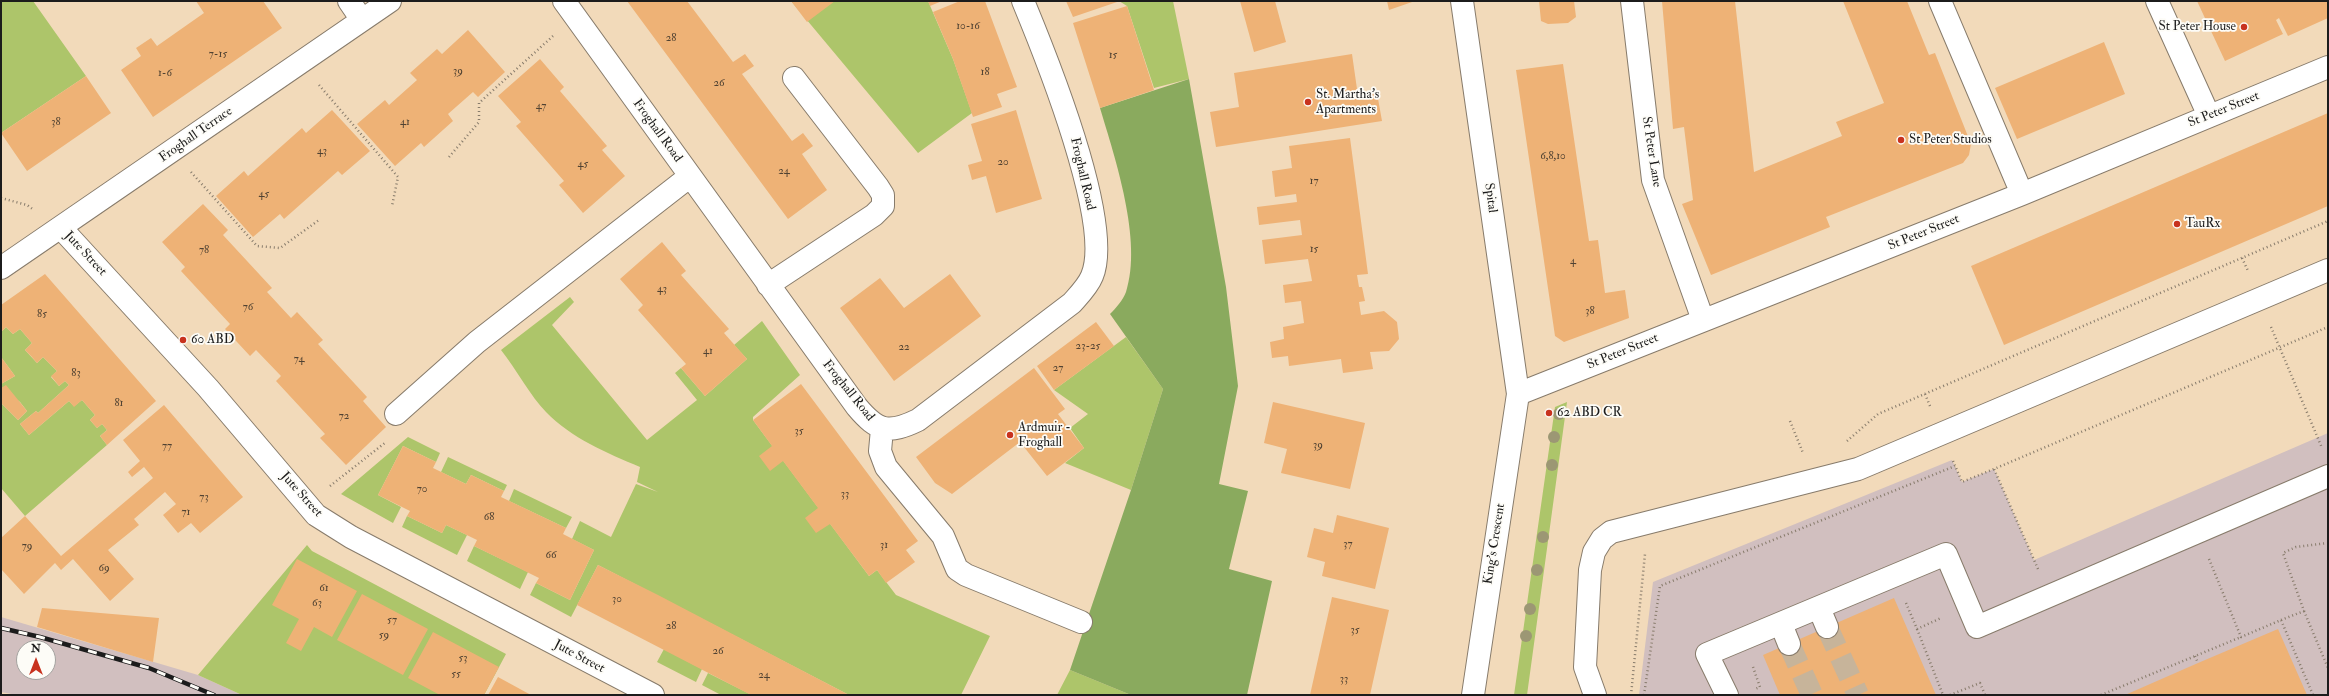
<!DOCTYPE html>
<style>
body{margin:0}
#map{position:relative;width:2329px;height:696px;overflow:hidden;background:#f2daba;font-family:"IM FELL Double Pica",serif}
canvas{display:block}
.frame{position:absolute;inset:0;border:2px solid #1c1c1c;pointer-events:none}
.north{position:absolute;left:16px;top:640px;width:40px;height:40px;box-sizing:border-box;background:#fdfcf7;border:1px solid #a3a29f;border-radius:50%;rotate:0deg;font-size:11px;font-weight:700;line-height:16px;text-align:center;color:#1c1c1c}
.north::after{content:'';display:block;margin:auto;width:14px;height:18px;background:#c8321e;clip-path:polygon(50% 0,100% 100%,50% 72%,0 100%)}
</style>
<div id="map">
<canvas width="2329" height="696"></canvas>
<div class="frame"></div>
<div class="north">N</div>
</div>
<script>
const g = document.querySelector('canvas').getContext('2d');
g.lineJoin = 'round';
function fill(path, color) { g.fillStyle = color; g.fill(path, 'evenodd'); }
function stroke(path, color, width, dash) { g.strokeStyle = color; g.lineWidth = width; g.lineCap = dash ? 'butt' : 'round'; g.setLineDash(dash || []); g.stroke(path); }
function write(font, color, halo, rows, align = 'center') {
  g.font = font + ' "IM FELL Double Pica",serif'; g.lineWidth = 3.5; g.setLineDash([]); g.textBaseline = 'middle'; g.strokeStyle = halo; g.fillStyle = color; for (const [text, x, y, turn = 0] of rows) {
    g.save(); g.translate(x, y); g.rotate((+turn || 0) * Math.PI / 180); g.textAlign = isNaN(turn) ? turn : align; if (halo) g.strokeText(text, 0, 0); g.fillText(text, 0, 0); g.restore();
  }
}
fill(new Path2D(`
 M2328 433V695H1639L1653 582 1952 460 1962 482 1994 469 2034 560Z
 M1 617 198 675 242 695H17L1 692ZM24 648H48V672H24Z`), '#d1bfbf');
fill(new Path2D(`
 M1 1H33L86 76 1 133Z
 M791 1H928L953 59 972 113 918 153Z
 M1119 1H1173L1189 79 1154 88 1127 6Z
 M570 297 574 302 552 325 647 440 697 400 675 373 681 368 705 396 747 359 734 345 762 321 800 375 753 417V420L869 576 877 570 896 595 990 636 961 695H849L598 565 571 617 530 595 536 583 570 600 594 550 572 539 580 521 611 537 636 484 658 492 637 482 640 467C607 453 571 438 546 412 531 397 516 369 501 350Z
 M6 327 13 334 20 329 32 343 25 350 37 363 43 357 57 371 51 377 59 386 65 381 69 385 38 413 36 411 20 424 29 435 69 401 74 406 82 400 95 415 90 420 97 428 102 424 107 430 100 436 107 445 25 516 1 488V403L18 420 27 411 20 402 1 388V384L15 376 1 357V332Z
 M1126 337 1163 389 1131 490 1065 463 1084 448 1070 428 1088 414 1054 390Z
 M1567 402 1527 695H1514L1555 407Z
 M408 437 440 453 436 462 403 446 378 495 401 507 393 523 341 494Z
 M448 457 507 485 504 491 471 475 466 484 441 472Z
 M514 489 572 517 566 528 509 501Z
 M407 516 442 533 446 525 467 535 457 555 402 527Z
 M307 545 312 551 506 654 484 695H242L198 675Z
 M474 546 528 572 520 589 467 561Z
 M664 649 702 669 696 682 657 662Z
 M1070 670 1131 695H1057Z
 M708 673 750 694 721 695 702 685Z`), '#adc56a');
fill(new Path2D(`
 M1189 79 1226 287 1238 386 1219 484 1248 491 1229 569 1272 581 1247 695H1131L1070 670 1131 490 1163 389 1110 314C1116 308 1123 300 1126 292 1143 241 1115 158 1100 108Z`), '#8aaa5e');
fill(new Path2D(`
 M196 1H263L282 28 153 117 121 70 141 56 136 48 151 38 157 46 204 13Z
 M627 1H687L733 62 745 54 754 66 742 74 792 141 803 133 813 146 802 154 827 190 788 219Z
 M791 1H835L807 22Z
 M928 1H942L930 6Z
 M960 1H985L1017 87 997 94 1002 107 973 117 953 59 933 12Z
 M1066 1H1120L1073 17Z
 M1240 1H1275L1286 42 1254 52Z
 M1387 1H1415L1389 10Z
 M1539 1H1574L1576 17 1568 23 1548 24 1541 21Z
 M1662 1H1735L1754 172 1842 136 1836 122 1884 103 1843 1H1907L1929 55 1935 53 1971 144 1969 155 1963 163 1826 217 1830 227 1711 275 1682 204 1693 200 1684 127 1673 129Z
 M2197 1H2328V18L2288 36 2279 18 2276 20 2283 34 2225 61Z
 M1127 6 1154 90 1100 108 1073 23Z
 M468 30 505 72 478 97 473 92 448 114 453 121 424 147 421 143 395 166 357 124 385 100 389 105 417 80 410 73 437 49 442 54Z
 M2104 42 2125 94 2017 139 1995 88Z
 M1352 54 1358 96 1377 93 1382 121 1216 147 1210 112 1239 107 1234 73Z
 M540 59 564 87 560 91 607 146 602 150 625 176 583 213 559 185 564 181 516 126 521 122 498 96Z
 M1563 64 1589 241 1598 240 1605 293 1625 290 1629 318 1564 342 1555 336 1516 70Z
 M86 76 111 113 27 171 1 133Z
 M332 110 370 151 342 175 338 171 284 219 280 214 253 237 216 196 244 171 248 176 302 128 306 133Z
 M1016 110 1042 199 996 213 986 176 972 180 968 165 982 161 971 124Z
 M2328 113V206L2004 345 1971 266Z
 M1350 138 1368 274 1357 275 1359 287H1362L1365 301 1359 302 1361 315 1384 311 1397 322 1399 339 1389 351 1370 352 1373 369 1343 373 1341 359 1289 366 1288 356 1272 358 1270 342 1284 339 1283 327 1304 323 1301 301 1285 303 1283 285 1312 281 1308 259 1265 264 1262 240 1302 235 1300 220 1259 225 1257 207 1297 202 1296 194 1275 197 1272 171 1292 168 1289 146Z
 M203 204 228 230 223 235 272 288 267 292 291 318 297 312 323 340 318 344 367 397 363 401 386 427 346 465 320 438 325 434 276 381 281 376 256 350 250 356 225 329 230 324 181 271 185 267 162 242Z
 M662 242 686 271 681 275 729 329 724 333 747 359 705 396 681 368 686 364 638 310 643 305 620 279Z
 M45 274 156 401 107 445 100 436 107 430 102 424 97 428 90 420 95 415 82 400 74 407 69 401 29 435 20 424 36 411 38 413 69 385 65 381 59 386 51 376 57 371 43 357 37 363 31 356 25 350 32 343 20 329 13 334 6 327 1 332V305Z
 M950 274 981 316 894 381 840 308 880 278 904 308Z
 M1096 322 1114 346 1054 390 1037 366Z
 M1 357 15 376 1 384Z
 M1034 368 1065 409 1058 414 1084 448 1047 476 1020 442 952 494 935 483 916 457Z
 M801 384 918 541 906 550 915 562 886 583 877 570 869 576 830 524 816 533 805 518 818 508 783 461 770 471 759 456 772 446 753 420Z
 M6 385 27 411 18 420 1 403V388Z
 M1273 402 1365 423 1350 489 1281 473 1287 449 1264 443Z
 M164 405 243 497 200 533 191 523 178 533 163 515 176 504 165 492 134 519 139 525 108 550 134 579 110 601 73 559 61 570 55 563 24 594 1 569V538L25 516 61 556 153 478 144 467 132 477 128 472 140 461 123 440Z
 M403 446 436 462 433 468 466 484 471 475 504 491 501 497 566 528 563 534 594 550 570 600 536 583 539 578 474 546 477 540 446 525 442 533 407 516 410 511 378 495Z
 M1337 515 1389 528 1375 589 1322 576 1325 562 1307 557 1314 528 1333 533Z
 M297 559 357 591 332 637 314 627 301 651 286 643 299 619 272 605Z
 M598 565 658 595 849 695H751L577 605Z
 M362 594 428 629 403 675 337 640Z
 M1332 597 1389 610 1370 695H1310Z
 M1894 598 1936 695H1780L1763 655Z
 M42 608 159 618 153 662 37 627Z
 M2278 629 2307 695H2125L2198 663Z
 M433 632 499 667 484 695H440L408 678Z
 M498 677 531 695H488Z`), '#eeb276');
stroke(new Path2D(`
 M1827 627 1858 695
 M1789 644 1812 695`), '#c7b49a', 22, [22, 11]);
const minor = new Path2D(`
 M349 1 362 20
 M564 1 857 407C878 432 889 434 918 420L1072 303C1080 294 1088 286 1092 276 1114 224 1045 54 1023 1
 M1462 1 1518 394 1473 695
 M1632 1 1653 180 1703 320
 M1940 1 2022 194
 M2157 1 2209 116
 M61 228 208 388 316 515 351 537 653 695
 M1 268 390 1
 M768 285 874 215 883 206V195L878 187 794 78
 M1518 394 2022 194 2328 67
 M396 414 477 342 689 177
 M882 429 880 451 886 467 943 536 957 569 966 575 1081 622
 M1819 608 1827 627
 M1781 624 1789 644
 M1595 695 1585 667 1590 570 1594 552 1602 539 1611 532 1858 469 2328 270
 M1727 695 1707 654 1946 554 1977 627 2328 476`);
stroke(minor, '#877b6b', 24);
stroke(new Path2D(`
 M319 85 398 177 392 206
 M449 157 479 122V103L553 36
 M191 172 257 246 280 248 319 220
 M1 198 27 205 34 210
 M2242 258 2248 271
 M2271 327 2322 448
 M1925 394 1930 406
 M1790 421 1803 453
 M1847 441 1878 414 2328 221
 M1953 461 1962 482 1994 469
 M330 486 386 442
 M2209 559 2241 637 2281 620 2313 695
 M2038 569 1994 469 2328 327
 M1906 603 1917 629 1941 618
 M2304 611 2328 668
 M2281 620 2304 611 2283 553 2296 547 2328 543
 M1917 629 1943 695
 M2195 656 2198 663
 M1753 667 1760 687 1755 689
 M1631 695 1645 554
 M1644 695 1660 586 1955 466
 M1950 695 1980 683 1985 695
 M2101 695 2241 637`), '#877b6b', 2.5, [1, 3]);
stroke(minor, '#fff', 22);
const rail = new Path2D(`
 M1 628 40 637 149 668 214 695`);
stroke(rail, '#1c1c1c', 4.5);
stroke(rail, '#fdfcf7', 3, [9]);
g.fillStyle = '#9c9774';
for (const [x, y] of [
 [1559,414],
 [1554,437],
 [1552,465],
 [1543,537],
 [1537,570],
 [1530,609],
 [1526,636]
]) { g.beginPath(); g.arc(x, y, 6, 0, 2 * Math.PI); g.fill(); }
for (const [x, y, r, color] of [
 [2244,27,4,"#c8321e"],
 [1308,102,4,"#c8321e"],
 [1901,140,4,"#c8321e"],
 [2177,224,4,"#c8321e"],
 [183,340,4,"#c8321e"],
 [1549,413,4,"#c8321e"],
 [1010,435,4,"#c8321e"]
]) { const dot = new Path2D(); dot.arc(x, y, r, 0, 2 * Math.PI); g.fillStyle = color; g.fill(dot); stroke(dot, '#fdfcf7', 1.5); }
write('11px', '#504232', null, [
 ["10-16",968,27],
 ["28",671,39],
 ["7-15",218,55],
 ["15",1113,56],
 ["39",458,72],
 ["18",985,73],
 ["1-6",165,74],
 ["26",719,84],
 ["47",541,107],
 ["38",56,123],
 ["41",405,123],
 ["43",322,152],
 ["6,8,10",1553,157],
 ["20",1003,163],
 ["45",583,165],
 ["24",784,172],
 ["17",1314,182],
 ["45",264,195],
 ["15",1314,250],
 ["78",204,251],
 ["4",1573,262],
 ["43",662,290],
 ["76",248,308],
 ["38",1590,312],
 ["85",42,315],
 ["23-25",1088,347],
 ["22",904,348],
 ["41",708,352],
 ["74",299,360],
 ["27",1058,369],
 ["83",76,374],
 ["81",119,404],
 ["72",344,417],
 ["35",799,432],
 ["39",1318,446],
 ["77",167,447],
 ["70",422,490],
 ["33",845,495],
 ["73",204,498],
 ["71",186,513],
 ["68",489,518],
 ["37",1348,545],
 ["31",884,546],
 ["79",27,547],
 ["66",551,556],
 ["69",104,569],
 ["61",324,589],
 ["30",617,600],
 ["63",317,604],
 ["57",392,621],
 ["28",671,627],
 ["35",1355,631],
 ["59",384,636],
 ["26",718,652],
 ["53",463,659],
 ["55",456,675],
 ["24",764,676],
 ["33",1344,680]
]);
write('13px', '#1c1c1c', '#fdfcf7', [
 ["St Peter House",2236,27,"right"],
 ["St. Martha's",1316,95],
 ["Apartments",1316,110],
 ["St Peter Studios",1909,140],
 ["TauRx",2185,224],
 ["60 ABD",191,340],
 ["62 ABD CR",1557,413],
 ["Ardmuir -",1018,428],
 ["Froghall",1018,443]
], 'left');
write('13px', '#1c1c1c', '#fdfcf7', [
 ["St Peter Street",2224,110,-22],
 ["Froghall Road",657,131,54],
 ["Froghall Terrace",196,135,-35],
 ["St Peter Lane",1651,152,81],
 ["Froghall Road",1082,174,77],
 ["Spital",1490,198,82],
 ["St Peter Street",1924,233,-22],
 ["Jute Street",85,254,47],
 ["St Peter Street",1623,352,-22],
 ["Froghall Road",848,391,51],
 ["Jute Street",301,495,48],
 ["King's Crescent",1495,544,-81],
 ["Jute Street",579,657,28]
]);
</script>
